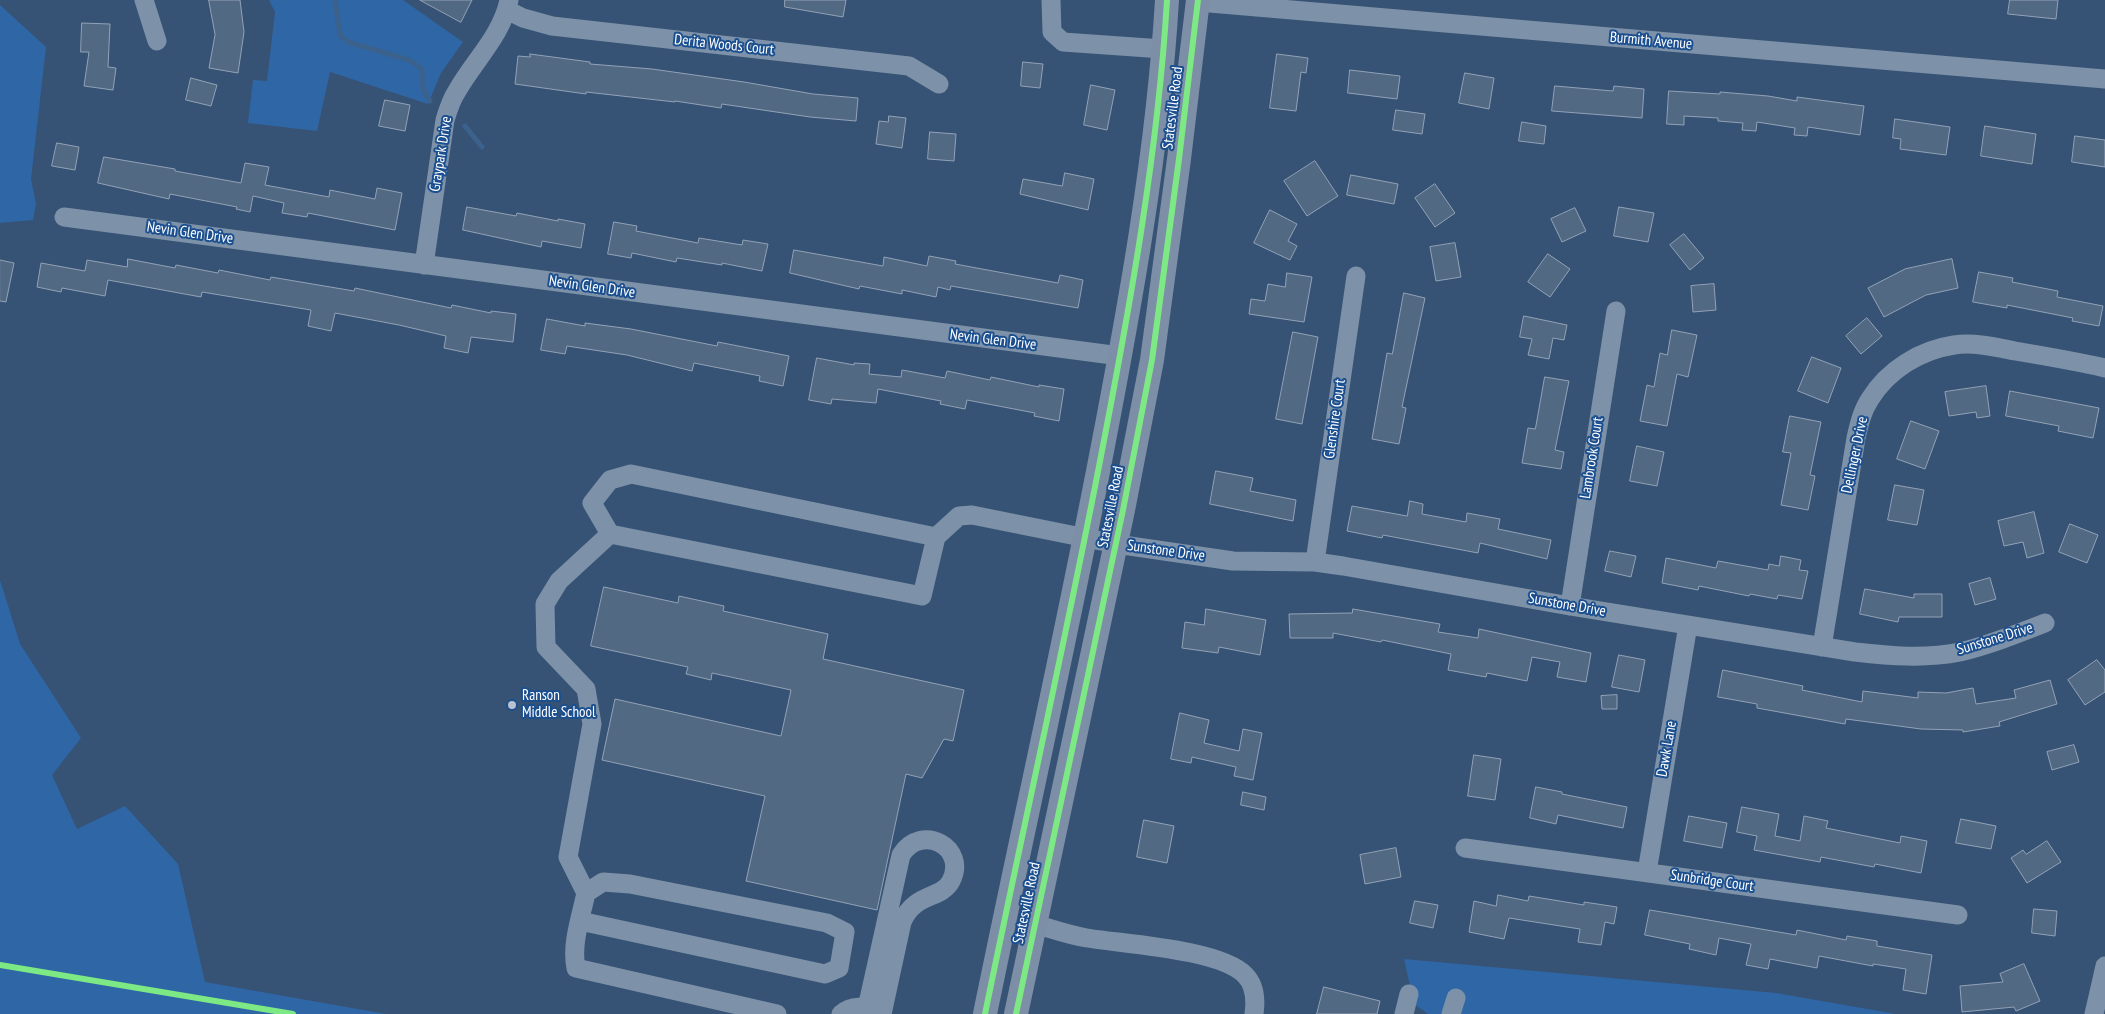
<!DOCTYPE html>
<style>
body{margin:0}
canvas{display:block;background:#365274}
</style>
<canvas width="2105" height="1014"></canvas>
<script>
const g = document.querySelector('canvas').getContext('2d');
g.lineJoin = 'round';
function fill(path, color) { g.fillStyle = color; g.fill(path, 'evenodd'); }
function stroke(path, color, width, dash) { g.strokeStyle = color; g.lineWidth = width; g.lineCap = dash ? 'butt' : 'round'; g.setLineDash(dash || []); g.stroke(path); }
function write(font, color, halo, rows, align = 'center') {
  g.font = font + ' "PT Sans Narrow",sans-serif'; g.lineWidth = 4; g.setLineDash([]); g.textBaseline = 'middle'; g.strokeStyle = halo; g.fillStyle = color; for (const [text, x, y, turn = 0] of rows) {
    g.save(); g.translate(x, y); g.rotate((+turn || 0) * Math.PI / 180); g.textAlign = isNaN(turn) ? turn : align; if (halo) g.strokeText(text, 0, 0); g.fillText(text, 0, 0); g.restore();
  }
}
fill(new Path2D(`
 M269 0H403L463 42 441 73 428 104 330 72 317 131 248 123 253 80 267 81 275 12Z
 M0 5 46 47 31 179 36 204 33 220 0 223Z
 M0 580 20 644 81 738 52 775 77 829 125 806 178 864 205 982 386 1014H0Z
 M1404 959 1776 993 1896 1014H1428L1414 1004Z`), '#2f66a5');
stroke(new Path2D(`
 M335 0 340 35 348 42 409 60 422 69 423 89 430 101
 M465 126 482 147`), '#3b618d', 5);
const building = new Path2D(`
 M209 0H240L244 32 238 73 209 68 215 35Z
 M420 0H472L461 22Z
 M785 0H846L843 17 785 7Z
 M2010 0H2058L2056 19 2008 14Z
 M82 23 110 24 108 67 116 68 113 90 84 86 89 52H81Z
 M530 54 590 62V64L652 69 744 82 813 94 858 98 856 121 810 117 722 104 721 108 675 101V102L586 92V94L515 84 518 56 530 57Z
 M1277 54 1308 58 1306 73 1301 72 1296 111 1270 108Z
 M1023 62 1043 64 1040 88 1021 86Z
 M1350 70 1400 76 1397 99 1348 93Z
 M1465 73 1494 78 1489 109 1459 103Z
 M191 78 217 85 211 106 186 100Z
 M1091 85 1115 90 1107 130 1084 125Z
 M1555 86 1613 91 1614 86 1644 89 1642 118 1552 111Z
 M1669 91 1720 94V92L1768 96 1797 101V97L1864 106 1860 135 1808 127 1807 136 1794 135 1795 128 1757 122 1756 131 1742 130 1743 123 1718 121V118L1684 116V125L1667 124Z
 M385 100 410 105 405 131 379 126Z
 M1396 110 1425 114 1422 134 1393 130Z
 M889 116 906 118 902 148 876 144 879 121 888 122Z
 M1895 119 1950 127 1946 155 1900 149 1901 139 1893 138Z
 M1522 122 1546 126 1544 144 1519 141Z
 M1985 126 2036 134 2032 164 1981 156Z
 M930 132 956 134 954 161 928 159Z
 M2075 136 2105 140V167L2072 162Z
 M57 143 79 147 75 170 52 166Z
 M104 157 175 169V171L241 183 245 163 269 167 265 185 329 197 330 190 375 199 377 188 402 193 395 230 308 213 307 217 282 213 284 203 253 196 250 212 236 209 237 207 170 194 169 199 98 183Z
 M1315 161 1338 196 1307 216 1284 181Z
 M1065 173 1094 179 1088 210 1020 194 1023 179 1062 186Z
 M1351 175 1398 184 1394 204 1347 195Z
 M1435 184 1455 213 1435 227 1415 198Z
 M467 207 516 216 517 213 558 221V219L585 224 581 248 542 241 541 247 463 230Z
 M1619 207 1654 213 1648 242 1614 236Z
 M1575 208 1586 231 1562 242 1551 219Z
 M1270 210 1297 224 1288 241 1297 246 1290 260 1254 243Z
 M614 222 637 226 636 231 698 243 699 238 742 245 743 240 768 244 762 271 722 263V265L677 258 676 262 632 253 631 258 608 254Z
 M1684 234 1704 258 1690 270 1670 245Z
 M1455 243 1461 277 1436 281 1430 247Z
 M794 250 883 266 884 257 927 266 929 256 956 261 955 264 1058 283 1060 275 1083 280 1078 308 951 286 950 290 938 287 936 297 902 290V294L860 286 859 289 790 273Z
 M1548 254 1570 269 1550 297 1528 282Z
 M128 259 175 268 176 265 218 273 219 270 270 280 271 277 354 291 355 288 451 308 452 305 491 313V311L516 314 513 342 471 337 468 353 444 348 446 336 399 325 335 313 331 331 308 326 311 310 202 292 201 297 108 280 105 296 62 288 61 292 37 287 41 263 85 271 87 260 127 267Z
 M1952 259 1958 288 1926 295 1884 317 1868 288 1905 269Z
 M0 260 14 263 6 302 0 301Z
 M1979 272 2013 278 2012 282 2058 291 2057 297 2103 306 2099 326 2072 321 2073 318 2007 305V308L1973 302Z
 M1287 273 1312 277 1304 322 1249 314 1251 299 1265 301 1268 284 1285 287Z
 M1714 284 1716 310 1693 312 1691 286Z
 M1404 293 1425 298 1402 407 1406 408 1399 444 1372 439 1387 353 1392 354Z
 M1524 316 1567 325 1564 340 1553 338 1549 359 1528 355 1532 339 1520 337Z
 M1867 318 1882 336 1861 354 1846 336Z
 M547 319 585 326V323L631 329 717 346 718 342 789 356 783 386 759 381 760 376 694 363 692 371 627 355 567 346 565 354 541 350Z
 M1672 330 1697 335 1688 377 1677 374 1667 426 1640 421 1647 385 1654 387 1660 353 1667 355Z
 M1293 332 1318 337 1302 424 1276 419Z
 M1812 357 1841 368 1828 403 1798 391Z
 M817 358 854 365V363L870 364 869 374 901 377 902 370 945 378 947 371 990 380 991 377 1039 387V385L1064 389 1059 421 1034 416 1035 413 967 400 965 409 940 404 941 401 878 389 876 403 832 399 831 404 809 400Z
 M1545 377 1569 381 1555 450 1564 452 1561 469 1522 463 1528 428 1535 429Z
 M1986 386 1990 416 1977 418 1976 412 1949 416 1945 392Z
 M2010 391 2099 408 2093 438 2058 431 2059 426 2006 416Z
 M1790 416 1821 422 1810 475 1815 476 1808 510 1781 505 1791 453 1783 452Z
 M1911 421 1939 431 1925 469 1897 459Z
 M1637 446 1664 452 1657 486 1630 481Z
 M1216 471 1253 478 1250 491 1296 500 1293 521 1210 504Z
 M1895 485 1924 490 1917 525 1888 520Z
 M1410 501 1423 504 1422 514 1466 522 1467 513 1500 519 1498 529 1551 540 1547 559 1480 543 1478 553 1383 535 1382 538 1347 531 1352 506 1407 516Z
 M2034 512 2044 553 2027 558 2023 542 2004 546 1998 521Z
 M2070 524 2098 535 2087 563 2059 552Z
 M1610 551 1636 556 1631 577 1605 571Z
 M1781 556 1801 560 1799 570 1808 571 1802 599 1778 595 1777 599 1750 594 1749 596 1699 586 1698 590 1662 583 1666 558 1716 568 1718 561 1768 570 1769 564 1779 566Z
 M1990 578 1996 599 1975 605 1969 584Z
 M604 587 678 603 679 596 724 606 723 611 828 634 823 659 964 690 953 741 944 739 922 778 906 774 877 910 746 881 765 796 602 760 615 699 781 736 791 690 712 673 711 680 686 674 688 667 591 646Z
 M1865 589 1914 598V594H1942V617H1899L1898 622 1860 614Z
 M1206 609 1266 620 1260 655 1219 647 1218 653 1182 648 1185 622 1204 625Z
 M1353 609 1440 624 1438 632 1478 638 1479 629 1591 653 1586 682 1557 677 1560 662 1532 657 1527 681 1487 673 1486 677 1448 670 1451 654 1382 640 1381 642 1333 633V638H1290L1289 614 1352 613Z
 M1619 655 1645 660 1639 692 1612 687Z
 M2097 660 2105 670V692L2085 705 2068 680Z
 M1723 670 1803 686 1802 690 1862 702 1863 691 1918 698V692L1946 693 1973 688 1976 704 2016 698 2014 690 2050 680 2057 704 1999 722 2000 726 1963 732V730L1921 729 1846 719 1845 724 1757 708V704L1718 697Z
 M1617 695V709H1602L1601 696Z
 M1180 713 1209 720 1204 743 1239 751 1243 729 1262 733 1253 780 1234 776 1236 767 1192 757 1191 763 1171 759Z
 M2074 745 2079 762 2052 770 2047 752Z
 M1474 755 1501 759 1495 800 1468 796Z
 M1536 787 1562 792V794L1627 807 1623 828 1558 815 1556 824 1530 818Z
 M1243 792 1266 797 1264 810 1241 805Z
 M1742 807 1779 814 1775 836 1800 841 1804 816 1828 821 1826 828 1900 843 1901 836 1927 841 1921 873 1875 864 1874 867 1821 857 1820 862 1754 850 1757 836 1737 832Z
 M1689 816 1727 823 1722 848 1684 841Z
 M1961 819 1996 826 1991 849 1956 843Z
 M1144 820 1174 826 1167 863 1137 857Z
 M2047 841 2061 862 2027 883 2011 858 2023 850 2026 854Z
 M1396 848 1401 877 1365 884 1360 855Z
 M1498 895 1528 901 1529 896 1584 905V902L1617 907 1614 924 1605 922 1601 945 1578 942 1580 929 1509 918 1504 939 1469 932 1474 901 1496 906Z
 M1415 901 1438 905 1433 928 1410 923Z
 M2034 909 2057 911 2055 936 2032 933Z
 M1650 910 1796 935 1797 930 1846 940 1847 936 1877 941V946L1932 955 1926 994 1903 990 1906 969 1873 964V966L1819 956 1817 968 1770 959 1768 969 1746 965 1751 944 1719 938 1716 955 1689 949 1690 944 1645 935Z
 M2024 964 2040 1001 2016 1011 2014 1007 1962 1012 1960 986 2003 982 2000 974Z
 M1324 987 1380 1001 1377 1014H1317Z`);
fill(building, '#526984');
stroke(building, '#92a2b6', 1);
stroke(new Path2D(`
 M144 0 157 41
 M1051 0 1052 32 1063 42 1163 49
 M1198 2 2105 79
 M507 10 523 18 552 26 909 66 939 84
 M64 217 1120 356
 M424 265 445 120C448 110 451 100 457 91 474 61 502 35 509 0
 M631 474 936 537 922 596 610 534 592 503 610 480Z
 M936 537 959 516 972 515 1116 544 1233 561 1315 562 1343 566 1570 606 1855 652C1890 656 1925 659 1960 652 1989 645 2017 634 2045 623
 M1315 562 1356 276
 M1570 606 1616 311
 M1822 647 1856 438C1859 425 1862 411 1870 399 1888 370 1920 350 1954 345 1974 342 1995 347 2015 351 2045 356 2075 361 2105 368
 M1465 848 1958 915
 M1647 872 1688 625
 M586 893 568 857 592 724 586 689 546 647 545 604 559 581 610 534
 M580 921 825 974 839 968 845 932 827 923 630 884 603 882 586 893C581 917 571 944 576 968L777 1014
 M1035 924C1052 929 1069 935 1087 938 1123 944 1220 949 1245 975 1255 985 1256 1000 1254 1014
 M867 1008 901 855C922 822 968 848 951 881 941 900 915 892 902 922L882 1014
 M841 1014C851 1005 866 1005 877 1013
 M1404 1014 1409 994
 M1451 1014 1456 998
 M2094 1014 2105 966`), '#7d92a8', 19);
stroke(new Path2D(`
 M985 1014C1023 828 1065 643 1101 456 1130 306 1158 152 1167 0
 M1016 1014 1123 510 1152 360 1179 159 1198 0`), '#7d8ea7', 24);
stroke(new Path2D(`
 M0 965 293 1014
 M985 1014C1023 828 1065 643 1101 456 1130 306 1158 152 1167 0
 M1016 1014 1123 510 1152 360 1179 159 1198 0`), '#7ce984', 6);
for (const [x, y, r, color] of [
 [512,705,5,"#b9c2ce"]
]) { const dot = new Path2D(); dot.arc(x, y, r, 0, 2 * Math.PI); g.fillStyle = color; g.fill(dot); stroke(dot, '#1b4f8f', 2); }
write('15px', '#fff', '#1b4f8f', [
 ["Burmith Avenue",1651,41,5],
 ["Derita Woods Court",724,45,6],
 ["Statesville Road",1173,108,-83],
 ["Graypark Drive",441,154,-81],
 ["Nevin Glen Drive",190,233,8],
 ["Nevin Glen Drive",592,287,8],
 ["Nevin Glen Drive",993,340,7],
 ["Glenshire Court",1335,419,-82],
 ["Dellinger Drive",1855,455,-78],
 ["Lambrook Court",1592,458,-81],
 ["Statesville Road",1111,507,-79],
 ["Sunstone Drive",1166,551,8],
 ["Sunstone Drive",1567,605,10],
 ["Sunstone Drive",1995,639,-17],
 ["Dawk Lane",1667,749,-80],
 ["Sunbridge Court",1712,881,8],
 ["Statesville Road",1027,903,-78]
]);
write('15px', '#fff', '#1b4f8f', [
 ["Ranson",522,696],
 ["Middle School",522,713]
], 'left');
</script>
